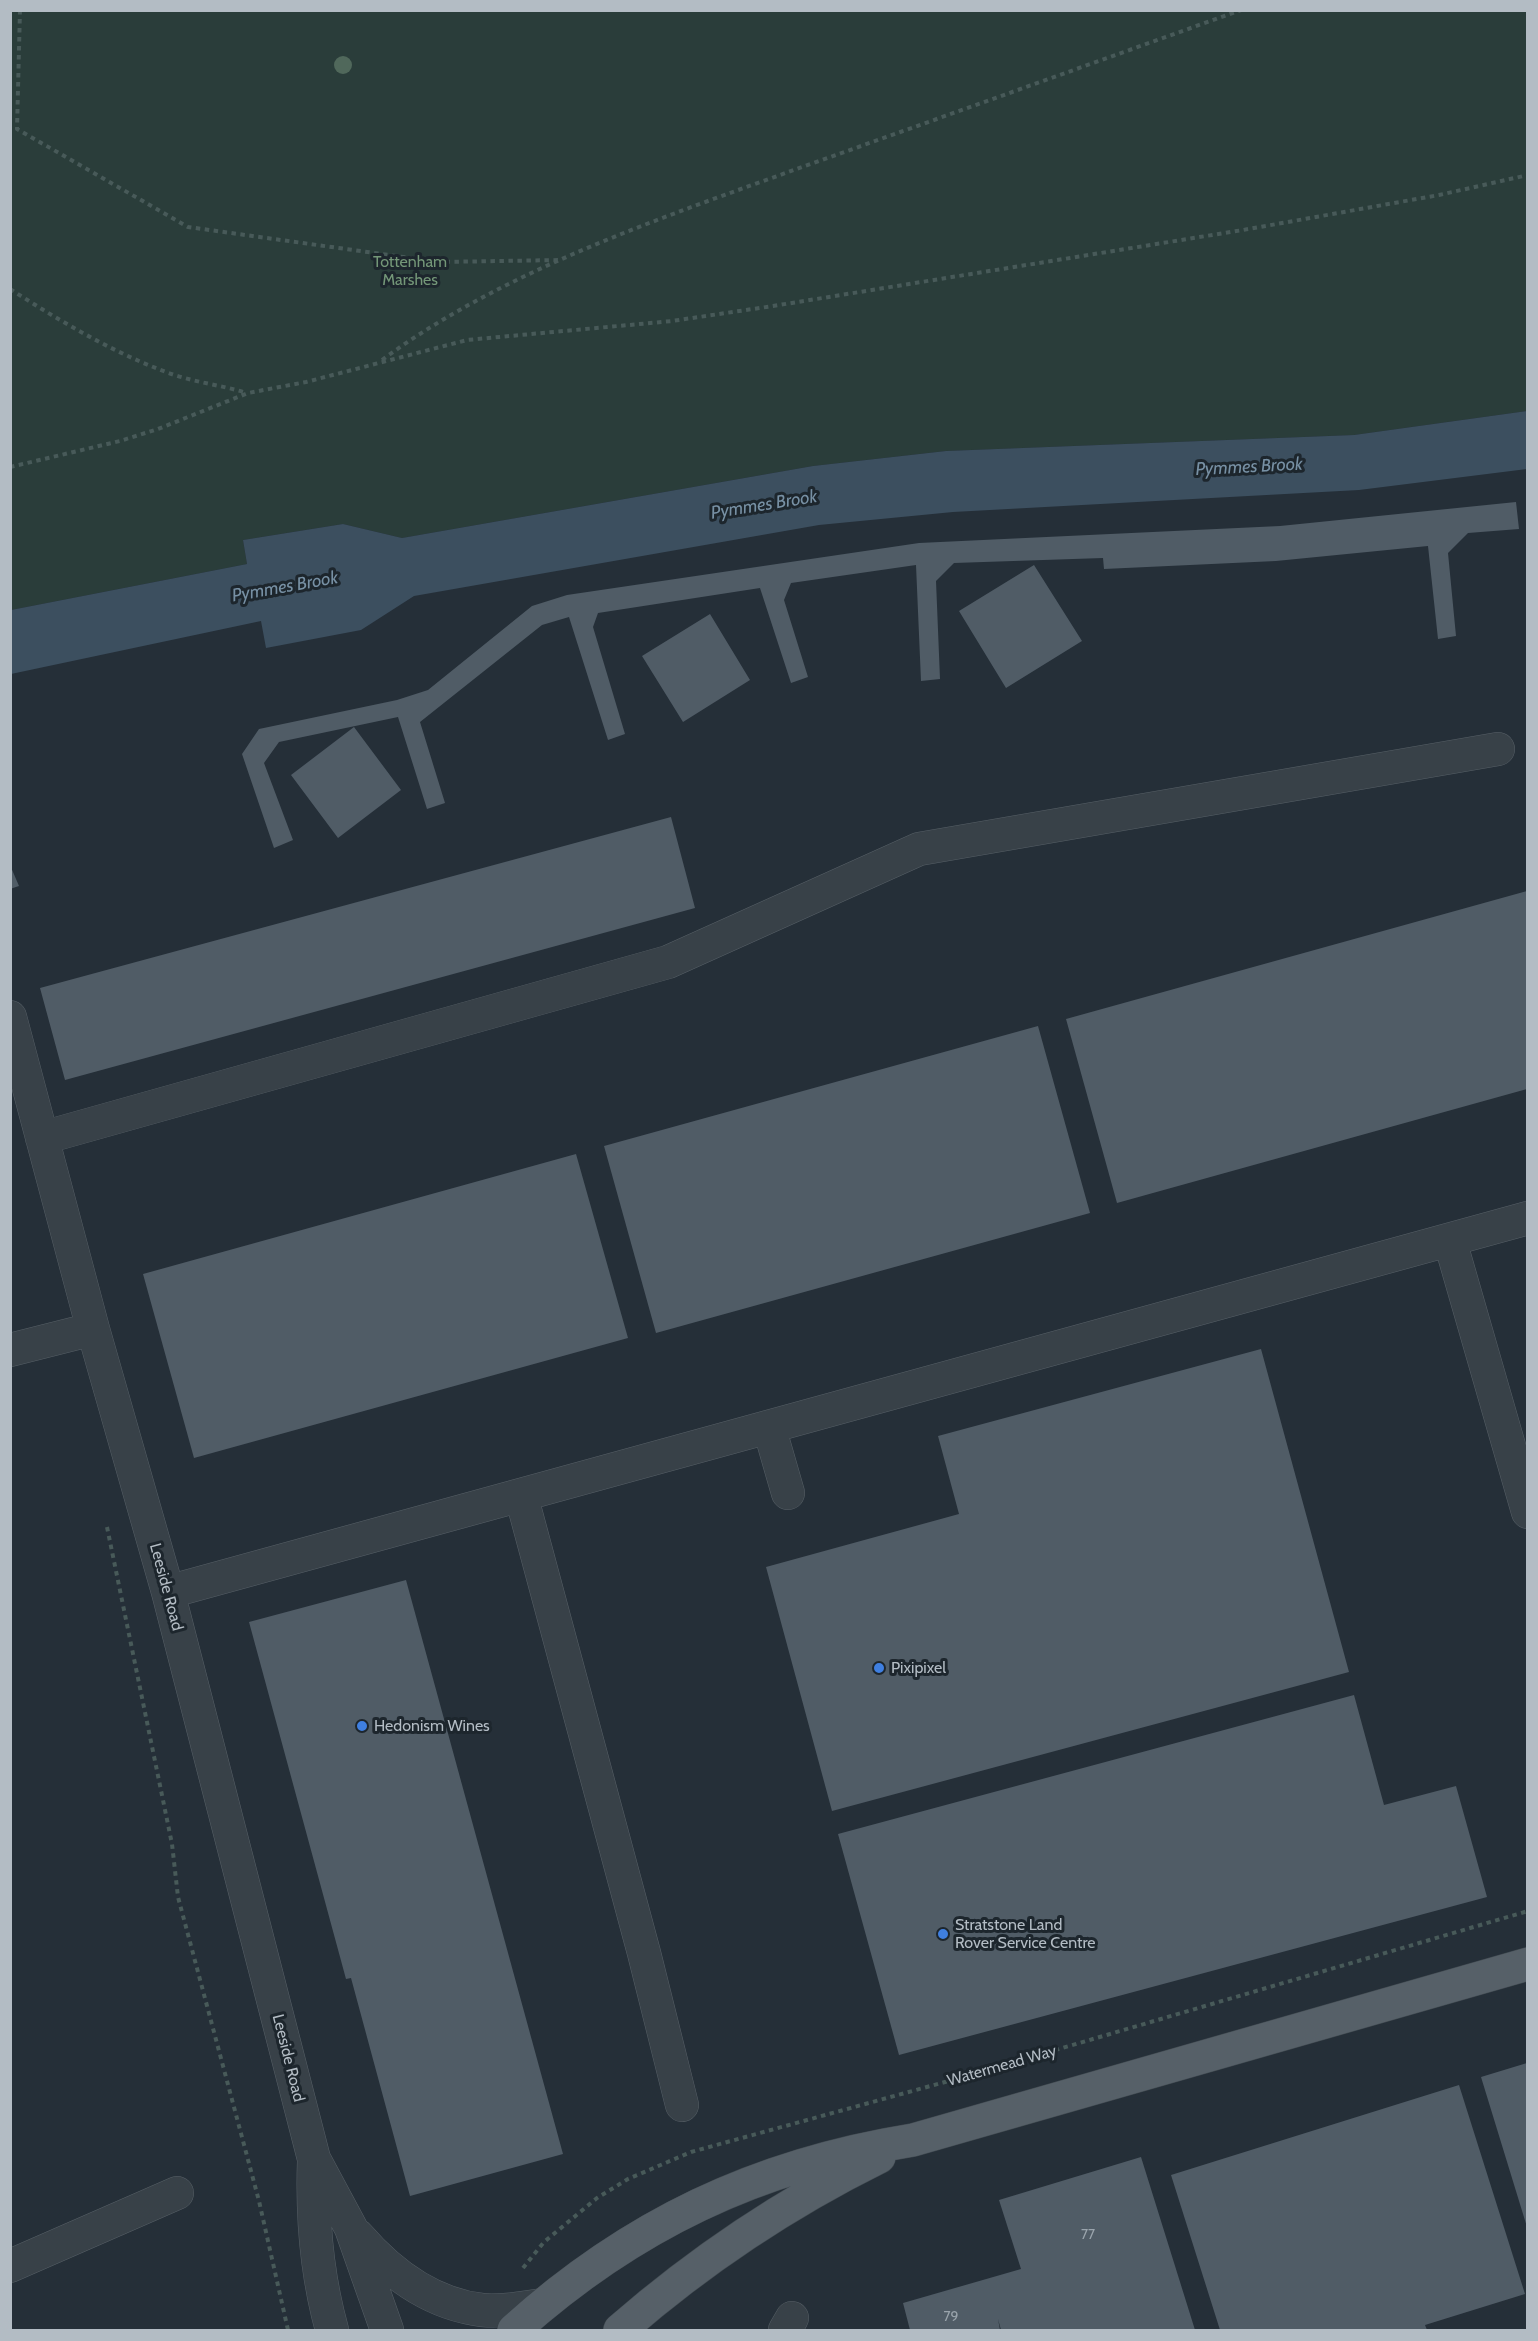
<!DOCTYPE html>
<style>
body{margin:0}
#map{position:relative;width:1538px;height:2341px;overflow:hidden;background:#252f38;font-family:Cabin,sans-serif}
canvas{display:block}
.frame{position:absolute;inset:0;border:12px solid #b3bcc4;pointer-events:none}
</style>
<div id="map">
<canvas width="1538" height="2341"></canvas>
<div class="frame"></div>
</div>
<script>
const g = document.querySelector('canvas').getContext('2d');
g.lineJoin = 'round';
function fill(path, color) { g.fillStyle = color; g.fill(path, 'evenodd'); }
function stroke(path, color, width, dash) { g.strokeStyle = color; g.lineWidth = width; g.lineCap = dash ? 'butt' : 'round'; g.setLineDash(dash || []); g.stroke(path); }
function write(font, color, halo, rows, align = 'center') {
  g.font = font + ' Cabin,sans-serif'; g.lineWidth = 6; g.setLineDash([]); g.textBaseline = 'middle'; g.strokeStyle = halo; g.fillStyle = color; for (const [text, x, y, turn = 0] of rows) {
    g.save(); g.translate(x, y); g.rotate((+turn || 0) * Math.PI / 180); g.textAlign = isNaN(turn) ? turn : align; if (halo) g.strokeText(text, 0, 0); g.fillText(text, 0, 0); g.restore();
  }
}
fill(new Path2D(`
 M11 11H1527V411L1354 435 946 451 813 466 402 538 343 524 243 540 247 564 11 610Z`), '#2a3d3a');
fill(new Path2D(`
 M1527 411V469L1359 490 953 512 819 525 414 596 361 630 266 648 261 621 11 674V610L247 564 243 540 343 524 402 538 813 466 946 451 1354 435Z`), '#3c4f5f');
fill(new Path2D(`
 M1516 502 1519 529 1468 533 1448 553 1456 636 1438 639 1428 546 1276 561 1104 569 1103 558 954 563 936 581 940 679 921 681 916 565 791 583 784 600 808 677 791 683 760 588 598 613 593 627 625 734 608 740 569 617 542 625 420 722 445 803 427 809 398 717 279 742 264 763 293 840 274 848 242 754 259 729 397 700 428 690 532 606 567 595 919 543 1280 526Z
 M1034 565 1082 641 1006 688 959 611Z
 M710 614 750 680 683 722 642 656Z
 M354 727 401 790 338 838 291 775Z
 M671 817 695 908 65 1080 40 988Z
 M10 865 19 886 10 889Z
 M1527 891V1089L1117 1203 1066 1019Z
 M1038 1026 1090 1213 656 1333 604 1146Z
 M576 1154 628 1338 194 1458 143 1274Z
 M1261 1349 1349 1672 832 1811 766 1567 959 1514 938 1436Z
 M406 1580 563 2154 410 2196 351 1978 346 1979 249 1622Z
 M1354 1695 1384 1805 1456 1786 1487 1897 899 2055 838 1834Z
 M1527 2063V2227L1481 2077Z
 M1459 2085 1525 2294 1425 2325 1427 2330H1220L1171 2175Z
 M1141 2157 1195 2330H1001L998 2319 1000 2330H910L903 2303 1021 2269 999 2200Z`), '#505c66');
const minor = new Path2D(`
 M10 1017 93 1329 168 1592 314 2159 351 2228 387 2330
 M42 1138 668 962 919 849 1498 749
 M1450 1241 1528 1512
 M10 1350 93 1329
 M769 1427 788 1493
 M521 1495 644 1953 682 2105
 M168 1592 1528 1218
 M314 2161C312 2218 317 2276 332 2330
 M358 2236C390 2273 432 2304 482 2310 502 2312 523 2308 542 2305
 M10 2266 177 2193
 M785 2330 792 2318`);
const major = new Path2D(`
 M514 2330C631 2225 757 2165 913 2140L1528 1964
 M620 2330C698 2262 786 2203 879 2157`);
stroke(minor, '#565f66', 34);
stroke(major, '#414a51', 34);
stroke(new Path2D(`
 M20 10 17 129 188 227 439 262 562 260
 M10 289C60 321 110 351 166 372 192 382 221 385 247 393
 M382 360C504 270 664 217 805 166 951 114 1096 62 1241 10
 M10 467 120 441 158 429 248 393 306 382 467 340 672 321 773 306 1243 230 1439 195 1528 175
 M107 1527 172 1844 178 1897 259 2201 288 2330
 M523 2268 544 2242 597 2198 628 2179 691 2152 974 2074 1528 1911`), '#485a59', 4, [4.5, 4.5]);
stroke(minor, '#384148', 33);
stroke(major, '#566068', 33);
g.fillStyle = '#50685b';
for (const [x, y] of [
 [343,65]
]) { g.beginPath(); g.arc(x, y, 9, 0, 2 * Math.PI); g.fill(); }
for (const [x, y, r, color] of [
 [879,1668,6,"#3f7fe0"],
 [362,1726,6,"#3f7fe0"],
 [943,1934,6,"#3f7fe0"]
]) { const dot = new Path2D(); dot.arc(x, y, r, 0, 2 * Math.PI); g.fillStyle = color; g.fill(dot); stroke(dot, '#1d262d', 2); }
write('14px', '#9aa4ac', null, [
 ["77",1088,2235],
 ["79",951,2317]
]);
write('16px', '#749778', '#1d262d', [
 ["Tottenham",410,262],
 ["Marshes",410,280]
]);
write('16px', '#b3bcc4', '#1d262d', [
 ["Leeside Road",166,1587,75],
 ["Leeside Road",288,2058,76],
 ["Watermead Way",1002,2066,-16]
]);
write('16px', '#b3bcc4', '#1d262d', [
 ["Pixipixel",891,1668],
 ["Hedonism Wines",374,1726],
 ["Stratstone Land",955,1925],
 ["Rover Service Centre",955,1943]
], 'left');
write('italic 18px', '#7790a4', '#1d262d', [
 ["Pymmes Brook",1249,467,-3],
 ["Pymmes Brook",764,505,-9],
 ["Pymmes Brook",285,587,-10]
]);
</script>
